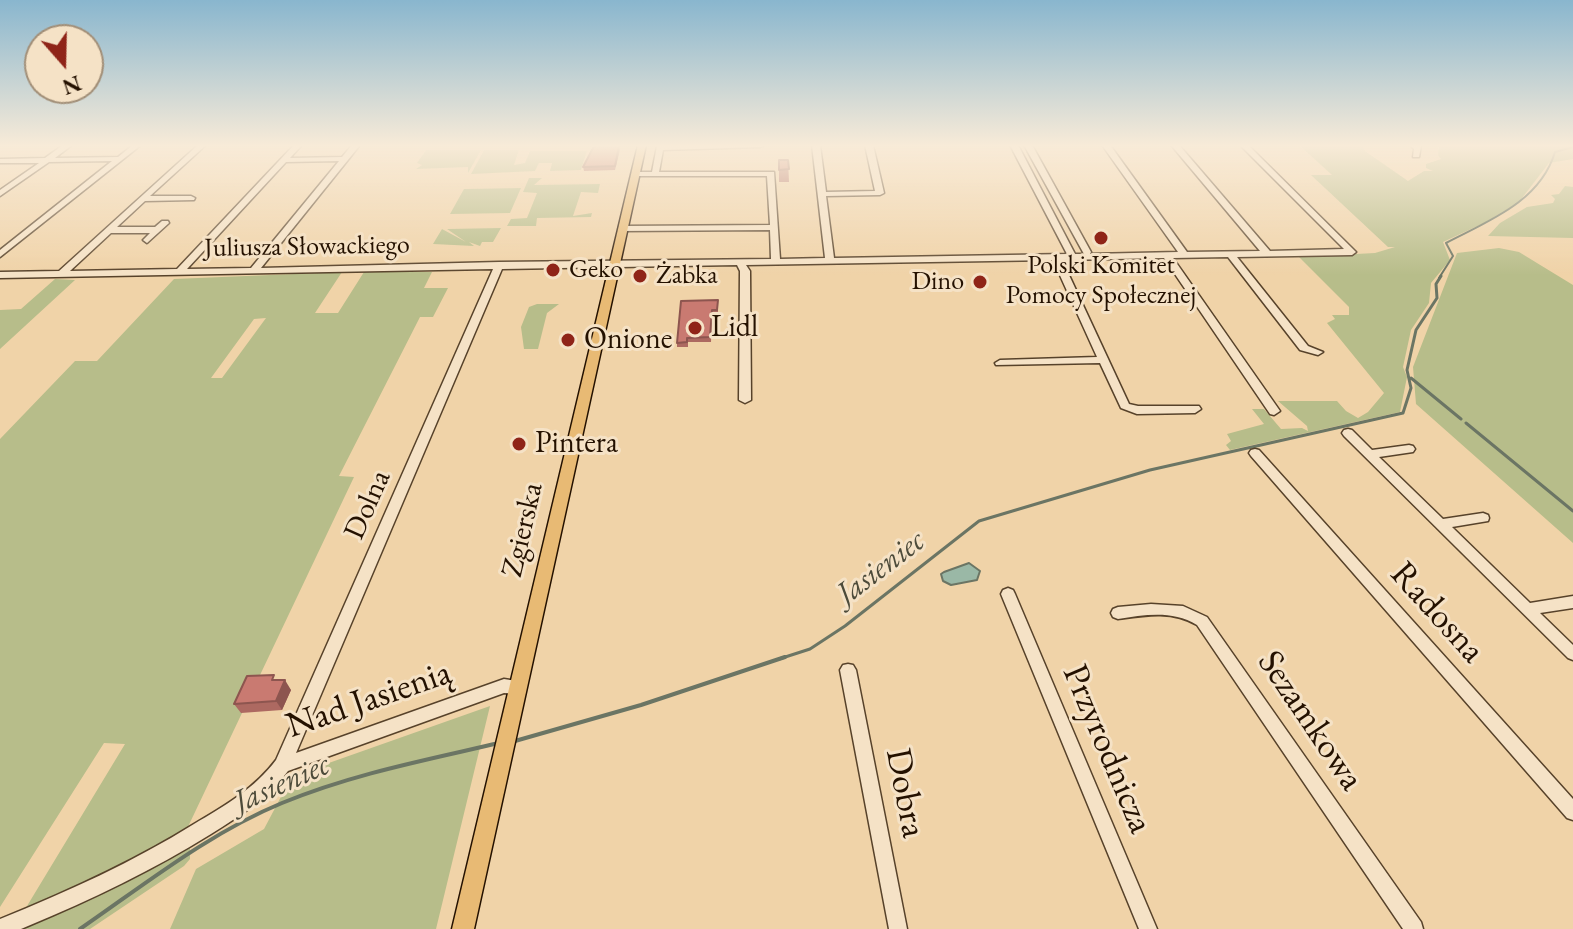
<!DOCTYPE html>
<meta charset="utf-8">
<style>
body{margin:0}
#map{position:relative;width:1573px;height:929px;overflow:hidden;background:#f0d3a8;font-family:"EB Garamond",serif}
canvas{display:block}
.north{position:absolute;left:24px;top:24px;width:80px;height:80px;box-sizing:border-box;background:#f5e2c6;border:2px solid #a18e77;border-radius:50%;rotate:160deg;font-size:22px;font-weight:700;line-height:32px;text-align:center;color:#241100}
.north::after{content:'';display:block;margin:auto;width:28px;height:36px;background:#8f2418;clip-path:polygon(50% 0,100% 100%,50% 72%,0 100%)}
</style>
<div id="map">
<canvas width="1573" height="929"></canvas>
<div class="north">N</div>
</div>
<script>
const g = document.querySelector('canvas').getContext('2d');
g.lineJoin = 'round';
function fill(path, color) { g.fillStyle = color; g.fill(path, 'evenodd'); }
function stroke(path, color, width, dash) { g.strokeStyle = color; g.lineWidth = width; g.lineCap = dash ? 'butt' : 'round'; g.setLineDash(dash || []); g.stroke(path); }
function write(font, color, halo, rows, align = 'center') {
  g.font = font + ' "EB Garamond",serif'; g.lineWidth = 6; g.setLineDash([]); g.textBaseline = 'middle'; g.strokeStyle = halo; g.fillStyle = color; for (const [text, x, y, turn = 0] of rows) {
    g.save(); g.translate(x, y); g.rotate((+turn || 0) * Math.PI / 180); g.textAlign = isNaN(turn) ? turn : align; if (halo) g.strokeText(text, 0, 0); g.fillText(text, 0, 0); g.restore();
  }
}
fill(new Path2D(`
 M1299 145H1362L1365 151 1408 181 1424 171H1433L1426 168V164L1441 159 1438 155 1439 145H1573V159L1549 163 1519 202 1486 222 1443 242 1450 260 1431 283 1429 303 1411 330 1403 367 1407 377 1400 412 1230 450 1226 445 1231 441 1227 434 1264 424 1252 409H1264L1281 429 1302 428 1308 431 1307 426 1278 401H1337L1346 411 1358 418 1368 412 1384 393 1327 323 1335 319 1332 315H1349V307L1299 257 1375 253 1395 247H1388L1311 175H1332Z
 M426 150H481L468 173V167L416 169 422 165 417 163Z
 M484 150H519L514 165 525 163 530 151H587L581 170 550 171 552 163H539L535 171 471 174Z
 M529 178H542L534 185 600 184 598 193 581 192 573 216 592 213 591 217 537 218 536 226H507L511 219 527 218 537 193 523 192Z
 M1565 186 1573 187V238L1488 236 1500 223 1527 207 1553 203 1555 199 1551 195 1559 194Z
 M521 188 510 213 450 214 464 189Z
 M501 228 493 242H482L480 246 469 242 474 246 433 244 442 229 466 242 447 229Z
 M1499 248 1519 252 1573 285V543L1416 404 1413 367 1457 253Z
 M342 272 315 313H338L364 272H432L424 288H448L433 317H420L339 476 354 477 186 831 129 867 24 911 125 744 104 743 0 907V439L75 361H97L174 279ZM266 318 222 378H211L254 319Z
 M55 279 75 280 0 349V310L21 309Z
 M537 304H559L547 313 538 349H524L521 327 529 307Z
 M490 706 436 929H170L196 869 264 829 292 776Z
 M190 845V859L184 866 90 929H12L134 877Z`), '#b7bd8a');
const water = new Path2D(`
 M969 563 980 571 977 580 951 585 943 581 941 574 944 572Z`);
fill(water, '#9ab8a6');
stroke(water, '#6b7564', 2);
stroke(new Path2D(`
 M1439 278 1453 256 1446 243C1488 221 1540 202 1555 152L1573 147`), '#6b7564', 2);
stroke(new Path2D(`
 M1411 378 1461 419
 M1466 423 1573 511
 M779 659 810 649 845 626 979 521 1150 470 1403 413 1411 388 1407 370 1416 330 1437 298 1436 284 1441 276`), '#6b7564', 3);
stroke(new Path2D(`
 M515 741 641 705 785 657
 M80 929C144 885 209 833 282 803 352 774 426 760 499 743`), '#6b7564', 4);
const minor = new Path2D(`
 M63 145H72L55 158 118 157 133 145H141L0 257V250L112 161 49 162 0 196V190L39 163H0V159L45 158Z
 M198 145H206L150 196H191L195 198 194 200 145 201 117 227H155L162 221H168L169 223 147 243 143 240 150 233H111L70 271 177 269 294 145H302L290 158 342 157 352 145H360L261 268 499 262 771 259 770 230 620 231V227L623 226 770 225 767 176H636L632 174 636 172H652L657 146 765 145 761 147 663 150 659 172H774L780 259 825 258 812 145H820L826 192 875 191 865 145H873L884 193 880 195 826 196 834 258 1067 254 1010 145H1018L1075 254H1084L1024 145H1032L1091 252 1090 254 1178 252 1102 145H1110L1187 252 1260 251 1171 145H1179L1270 251 1344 249 1240 145H1248L1356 252 1352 255 1237 257 1308 346 1323 352 1318 355 1300 350 1228 257 1173 258 1280 411 1274 415 1270 414 1164 258 1062 260 1129 404 1138 406H1199L1201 409 1195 413 1137 414 1121 408 1100 363 996 365 995 363 1000 360 1097 357 1053 260 746 265 750 271 751 400 745 403 739 400 740 271 737 265 502 269 296 753 504 679 523 682 526 687 523 692 518 694 504 693 288 771C268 798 240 816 211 834 153 870 91 900 28 926L21 929H0V919C67 892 133 862 194 824 225 806 255 788 276 760L493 269 0 278V272L59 271ZM339 161 251 268 187 269 286 162Z
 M1410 145 1421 146 1419 157H1413L1414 149Z
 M1348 429 1352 430 1372 450 1409 445 1413 446 1415 449 1413 452 1379 457 1443 519 1483 513 1488 515 1489 518 1488 521 1452 527 1530 603 1573 596V608L1540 613 1573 645V660L1568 658 1344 436 1342 433 1344 430Z
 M1255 449 1259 450 1573 799V820L1567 818 1251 456 1249 453 1251 450Z
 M1008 588 1013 590 1015 594 1157 929H1139L1001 594 1003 590Z
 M1151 604 1183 606 1207 617 1421 922 1423 929H1403L1197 625C1172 610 1145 615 1118 619L1113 617 1111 613 1113 609 1118 607Z
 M848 664 853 665 856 670 907 929H889L840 670 843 665Z`);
const major = new Path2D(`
 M638 145H646L474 929H452Z`);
stroke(minor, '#57422a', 3);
stroke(major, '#241100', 3);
fill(minor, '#f5e2c6');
fill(major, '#e8ba74');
fill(new Path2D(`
 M619 146 620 150 615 170 584 171 583 167Z
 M779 160H788L789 182H779Z
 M718 300V315H712L711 342H688V347H677V343Z
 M278 680 291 690 282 710 241 713 234 704Z`), '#ad6961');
fill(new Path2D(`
 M285 680 291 690 282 710 276 701Z`), '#8d554f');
const building = new Path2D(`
 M594 146H619L615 166 583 167Z
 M779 160H788L789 169 779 170Z
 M718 300 717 310H712L710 337 687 338V342L677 343 681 301Z
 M274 675 272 680H285L276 701 234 704 247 676Z`);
fill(building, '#c97a71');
stroke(building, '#8d554f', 2);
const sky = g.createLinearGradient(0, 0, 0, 275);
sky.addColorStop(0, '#89b6ce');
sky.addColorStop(0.53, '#f8ebd8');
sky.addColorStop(1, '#f8ebd800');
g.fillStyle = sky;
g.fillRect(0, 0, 1573, 275);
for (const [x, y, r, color] of [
 [1101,238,8,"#8f2418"],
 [553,270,8,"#8f2418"],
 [640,276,8,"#8f2418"],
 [980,282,8,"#8f2418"],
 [695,328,8,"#8f2418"],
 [568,340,8,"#8f2418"],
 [519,444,8,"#8f2418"]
]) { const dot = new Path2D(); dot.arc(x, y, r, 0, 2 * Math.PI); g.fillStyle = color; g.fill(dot); stroke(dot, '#f5e2c6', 3); }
write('26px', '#241100', '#f5e2c6', [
 ["Juliusza Słowackiego",307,247,-1]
]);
write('26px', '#241100', '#f5e2c6', [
 ["Polski Komitet",1101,266,"center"],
 ["Pomocy Społecznej",1101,296,"center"],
 ["Geko",569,270],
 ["Żabka",656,276],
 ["Dino",964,282,"right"]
], 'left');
write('30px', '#241100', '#f5e2c6', [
 ["Lidl",711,328],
 ["Onione",584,340],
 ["Pintera",535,444]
], 'left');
write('30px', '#241100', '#f5e2c6', [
 ["Dolna",368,505,-66],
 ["Zgierska",523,530,-77]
]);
write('italic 32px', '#4d4b3a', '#f5e2c6', [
 ["Jasieniec",881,568,-37],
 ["Jasieniec",282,784,-24]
]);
write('36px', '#241100', '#f5e2c6', [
 ["Radosna",1437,613,48],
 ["Nad Jasienią",369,700,-19],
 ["Sezamkowa",1310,721,56],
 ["Przyrodnicza",1107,749,67],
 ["Dobra",905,793,79]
]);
</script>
